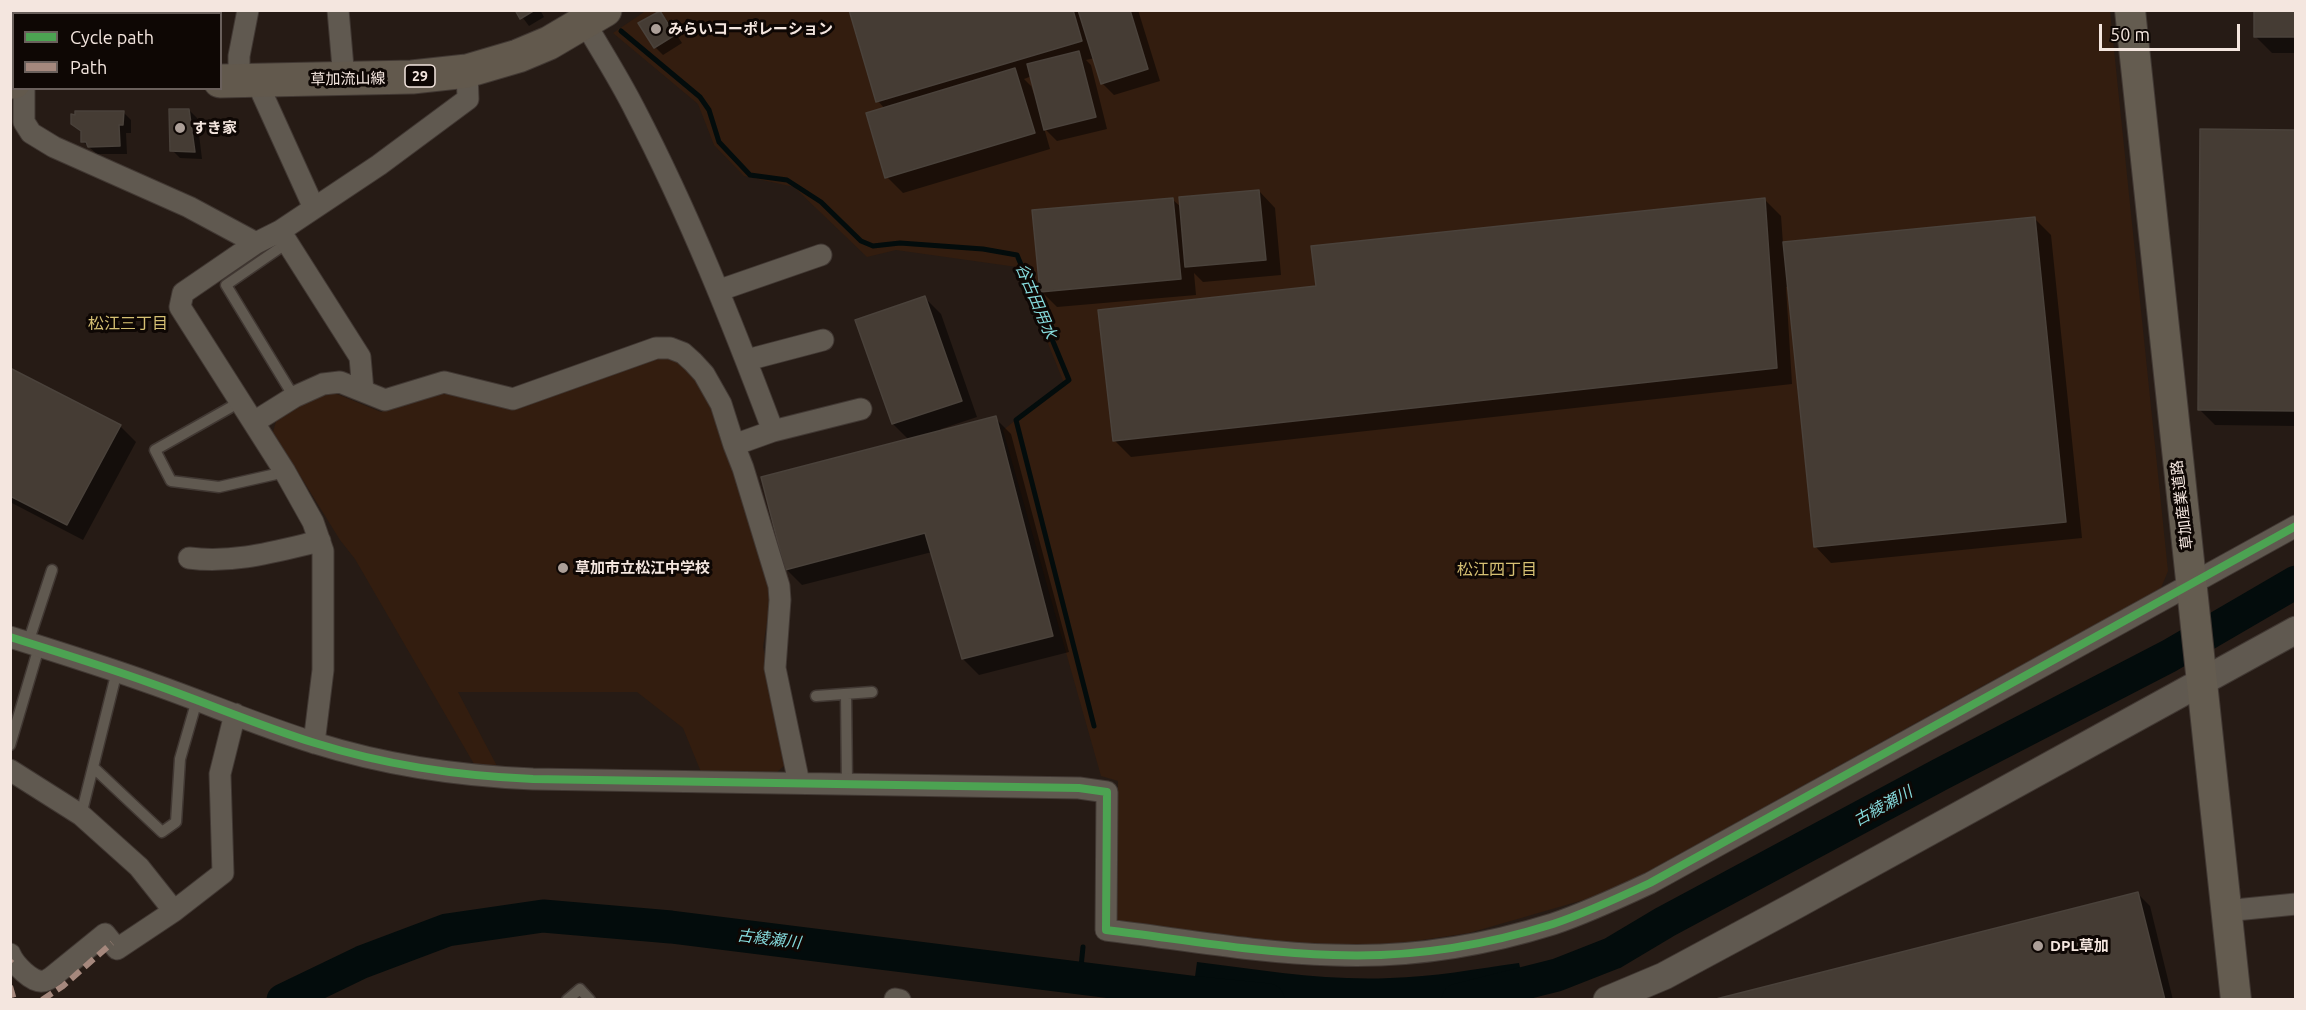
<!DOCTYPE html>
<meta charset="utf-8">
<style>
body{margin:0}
#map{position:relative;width:2306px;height:1010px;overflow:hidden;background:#261b15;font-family:Ubuntu,sans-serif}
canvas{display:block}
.frame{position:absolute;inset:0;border:12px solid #f4e6df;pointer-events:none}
.legend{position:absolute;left:12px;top:12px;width:210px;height:78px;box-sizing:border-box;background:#0e0704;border:2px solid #6a605c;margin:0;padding:8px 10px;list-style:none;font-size:18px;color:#f4e6df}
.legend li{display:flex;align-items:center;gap:12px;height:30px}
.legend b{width:30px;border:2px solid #6a605c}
.scale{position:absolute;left:2099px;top:24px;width:141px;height:27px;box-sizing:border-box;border:3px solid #f4e6df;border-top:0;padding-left:8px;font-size:18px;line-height:21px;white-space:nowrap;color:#f4e6df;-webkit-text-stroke:4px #0e0704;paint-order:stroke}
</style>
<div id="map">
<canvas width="2306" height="1010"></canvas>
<div class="frame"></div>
<ul class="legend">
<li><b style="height:8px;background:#4ca352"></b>Cycle path</li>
<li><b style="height:8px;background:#a5887d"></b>Path</li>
</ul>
<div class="scale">50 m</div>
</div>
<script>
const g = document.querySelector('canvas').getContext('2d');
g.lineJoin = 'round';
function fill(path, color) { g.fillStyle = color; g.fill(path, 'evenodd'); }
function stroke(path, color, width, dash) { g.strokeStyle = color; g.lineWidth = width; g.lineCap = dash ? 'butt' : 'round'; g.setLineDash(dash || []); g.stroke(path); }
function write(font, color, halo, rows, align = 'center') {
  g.font = font + ' Ubuntu,"Noto Sans JP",sans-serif'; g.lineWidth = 6; g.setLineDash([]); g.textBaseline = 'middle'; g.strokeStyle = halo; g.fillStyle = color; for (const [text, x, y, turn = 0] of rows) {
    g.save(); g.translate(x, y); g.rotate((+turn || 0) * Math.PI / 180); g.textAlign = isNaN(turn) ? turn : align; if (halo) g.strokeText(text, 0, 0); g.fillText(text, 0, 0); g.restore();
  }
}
fill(new Path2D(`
 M647 10 2110 11 2168 571 2161 588 2084 633 1986 684 1611 892 1469 933 1381 946 1308 947 1117 921 1118 781 1101 776 1003 430 1064 383 1017 267 896 250 867 257 794 187 744 176 714 145 698 104 613 33Z
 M657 356 671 358 684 364 702 387 733 465 767 577 771 597 763 647 786 755 784 766 776 773 701 772 683 728 637 692H458L497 766 474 764 355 559 340 540 273 432 278 414 332 392 381 412 442 388 509 407Z`), '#331d0f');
fill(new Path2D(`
 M1197 962C1261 970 1326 981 1390 978 1433 977 1476 969 1519 963L1527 999H1192Z`), '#030c0c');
fill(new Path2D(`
 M18 10H93V14H17Z
 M517 10H540L544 17 529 26Z
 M850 10H1138L1160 81 1114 95 1102 83 1095 58 1086 60 1091 65 1107 129 1057 141 1044 128 1050 149 903 193 887 177 885 109 878 101ZM1032 76 1036 94H1034L1031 86 1024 79Z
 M2296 10V53H2272L2255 36Z
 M659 13 667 20 682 43 663 55 655 47Z
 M10 33H14V68L10 65Z
 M189 110 197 118 202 159 180 158 172 150Z
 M123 112 131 120V133H126L127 154H97L82 141Z
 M2296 132V426L2215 425 2199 409Z
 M1259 191 1275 208 1281 275 1203 282 1194 273 1196 295 1057 307 1041 291 1173 200 1182 208Z
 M1765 200 1781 216 1783 244 2035 219 2051 235 2082 538 1831 563 1815 546 1789 286 1786 287 1792 384 1131 457 1114 440 1317 287Z
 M925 298 941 314 977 417 941 429 942 432 995 418 1011 434 1069 652 979 675 963 659 932 552 802 585 786 569 909 440 893 424 857 321Z
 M10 370 120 426 136 442 83 540 10 502Z
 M2138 894 2150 906 2173 1000H1718Z`), '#0007');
stroke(new Path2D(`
 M621 31 700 97 709 110 719 142 750 175 787 180 821 202 861 241 873 246 900 243 983 249 1017 255 1069 380 1016 420 1094 726
 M1080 977 1083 947`), '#030c0c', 5);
stroke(new Path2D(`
 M283 1000 362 962 447 930 543 916 671 927 1199 993 1268 1000
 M1458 1000 1557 975 1613 953 1665 922 1941 774 2169 656 2296 582`), '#030c0c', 33);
const building = new Path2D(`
 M16 10H53V14H16Z
 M515 10H535L520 19Z
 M849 10H1073L1082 41 876 102Z
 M1078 10H1130L1148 69 1101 84Z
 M2254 10H2296V37H2254Z
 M660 11 675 35 654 48 638 23Z
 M10 32H14V56H10Z
 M1079 51 1096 117 1044 130 1027 64Z
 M1015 68 1035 133 885 178 866 113Z
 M169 109H189L195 152 170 151Z
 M75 111H124L123 125H119L120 146 88 147 86 142H81V131L71 124V114L75 115Z
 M2200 129 2296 130V411L2198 410Z
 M1259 190 1266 260 1185 267 1179 197Z
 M1173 198 1181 279 1040 292 1032 210Z
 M1765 198 1777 368 1113 441 1098 310 1316 286 1311 246Z
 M2035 217 2066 522 1814 547 1783 242Z
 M925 296 962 401 892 424 855 320Z
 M10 368 121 425 67 525 10 496Z
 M996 416 1053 636 962 659 925 533 785 570 761 477Z
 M2138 892 2165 1000H1712Z`);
fill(building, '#453c34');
stroke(building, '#4a423b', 1.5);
const service = new Path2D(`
 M287 243 226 285 294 397
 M240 402 155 450 171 481 219 487 285 472
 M28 643 52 570
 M846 694 847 784
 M816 696 872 692
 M10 745 39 647
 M94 768 162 832 176 822 180 759 197 700
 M81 815 117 671
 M567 1000 580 989 590 1000`);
const minor = new Path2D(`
 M338 10 344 79
 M585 23C602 52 620 80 635 110 689 214 732 322 773 431
 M256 80 314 208
 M239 81V56L248 10
 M24 88V122L31 133 54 147 189 207 256 243
 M280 231 360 357 363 391
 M720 290 821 255
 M747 360 823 340
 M254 422 294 397 323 384 340 382 385 400 444 382 513 399 656 348H670L683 353 693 362 704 374 721 404 734 445 743 468 779 586 780 600 775 668 799 783
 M734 445 773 431 861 409
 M189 558C234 564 277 551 320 541
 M10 637C58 652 106 667 153 684 207 703 260 726 315 743 385 765 460 776 533 779L1079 788 1107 792 1106 930C1181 939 1257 953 1333 955 1406 958 1483 946 1553 924 1586 913 1618 898 1650 883L2296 526
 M314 743 323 670V551L313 522 285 472 180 307 183 293 256 243 280 231 379 165 468 99 467 71
 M10 770 81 815 139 867 174 911
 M2225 911 2296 904
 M10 954C14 964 32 983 43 981 46 981 49 979 52 977L105 934 117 949 174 911 223 873 220 774 235 714
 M895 999 900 1000`);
const tertiary = new Path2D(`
 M1607 1000 1664 976 1796 905 2296 630`);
const secondary = new Path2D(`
 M2130 10 2236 1000`);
const primary = new Path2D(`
 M220 81 412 77 467 71 518 56 549 43 605 10
 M10 82H14`);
stroke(service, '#413833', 13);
stroke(minor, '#413833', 23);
stroke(tertiary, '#413833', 29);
stroke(secondary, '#413833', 32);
stroke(primary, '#413833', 35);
stroke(service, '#605950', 10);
stroke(minor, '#605950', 21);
stroke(tertiary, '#605950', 27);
stroke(secondary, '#645c50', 30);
stroke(primary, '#62594d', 33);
stroke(new Path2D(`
 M10 961 12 959
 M10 986 14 1000
 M42 1000 63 986 112 943`), '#a5887d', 6, [12, 6]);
stroke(new Path2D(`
 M10 637C58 652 106 667 153 684 207 703 260 726 315 743 385 765 460 776 533 779L1079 788 1107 792 1106 930C1181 939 1257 953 1333 955 1406 958 1483 946 1553 924 1586 913 1618 898 1650 883L2296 526`), '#4ca352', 8);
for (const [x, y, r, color] of [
 [656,29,6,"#ac9f98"],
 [180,128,6,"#ac9f98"],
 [563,568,6,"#ac9f98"],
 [2038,946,6,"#ac9f98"]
]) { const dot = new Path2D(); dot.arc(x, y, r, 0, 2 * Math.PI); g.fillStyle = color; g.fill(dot); stroke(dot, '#0e0704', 2); }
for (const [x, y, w] of [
 [420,76,30]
]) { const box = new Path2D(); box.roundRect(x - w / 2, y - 11, w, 22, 4.5); g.fillStyle = '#0e0704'; g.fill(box); stroke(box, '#f4e6df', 1.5); }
write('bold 14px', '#f4e6df', null, [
 ["29",420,76]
]);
write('bold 15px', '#f4e6df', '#0e0704', [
 ["みらいコーポレーション",668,29],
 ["すき家",192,128],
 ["草加市立松江中学校",575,568],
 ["DPL草加",2050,946]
], 'left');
write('15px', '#f4e6df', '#0e0704', [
 ["草加流山線",348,79,-1],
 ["草加産業道路",2182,505,-97]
]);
write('italic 16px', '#85d9db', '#0e0704', [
 ["谷古田用水",1036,301,67],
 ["古綾瀬川",1883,806,-29],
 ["古綾瀬川",769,939,7]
]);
write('16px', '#d6c073', '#0e0704', [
 ["松江三丁目",128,324],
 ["松江四丁目",1497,570]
]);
</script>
